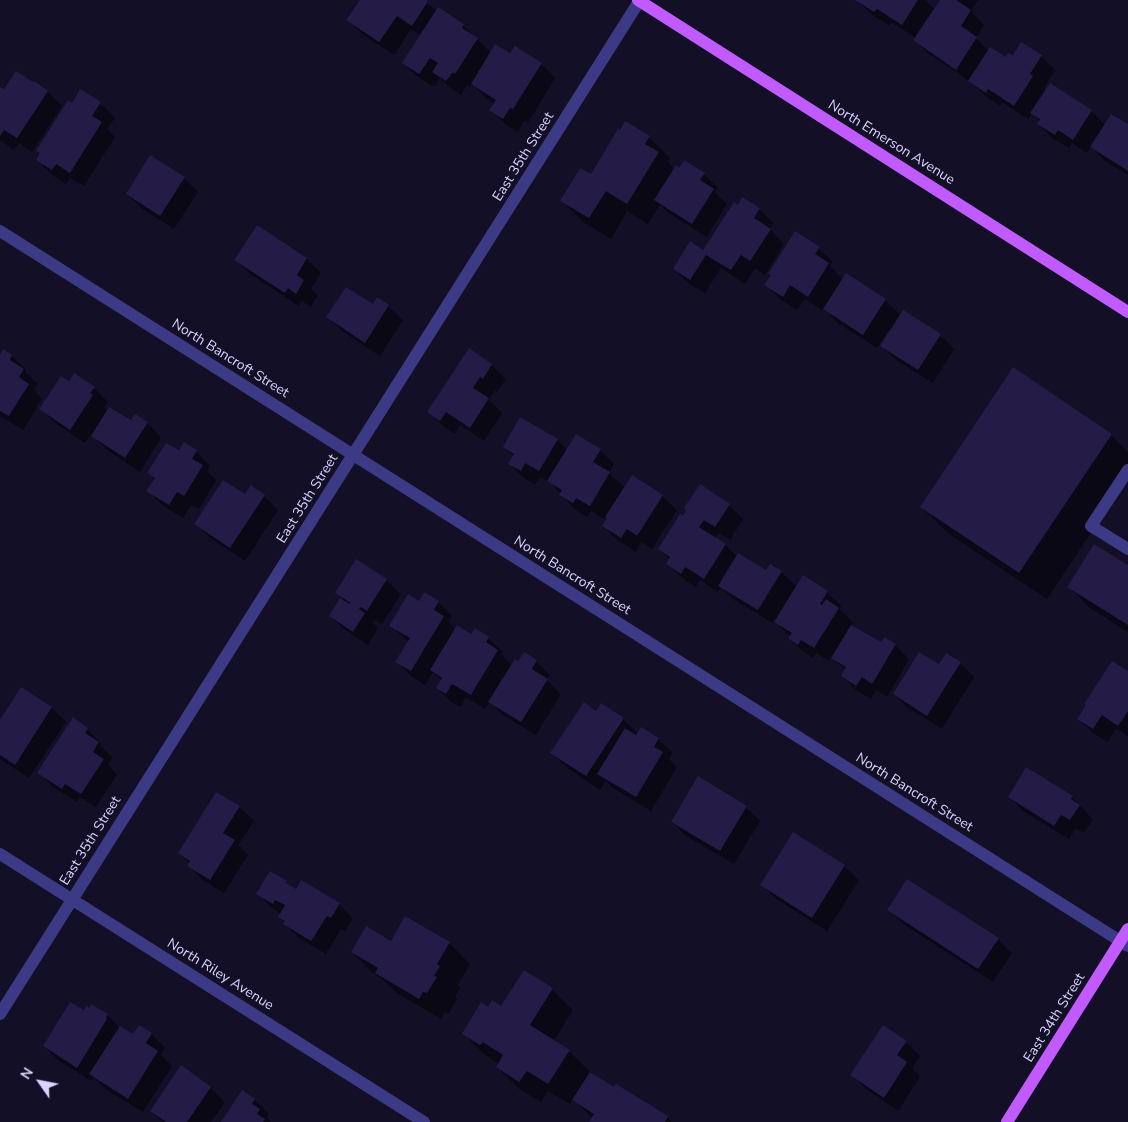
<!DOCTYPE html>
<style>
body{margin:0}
#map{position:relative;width:1128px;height:1122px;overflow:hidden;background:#130f26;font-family:"Nunito Sans",sans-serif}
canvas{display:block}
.north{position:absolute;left:15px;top:1057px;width:50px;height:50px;-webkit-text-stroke:4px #130f26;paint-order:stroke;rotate:303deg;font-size:14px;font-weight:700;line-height:20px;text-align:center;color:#d9d4ff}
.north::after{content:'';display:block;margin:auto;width:18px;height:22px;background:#d9d4ff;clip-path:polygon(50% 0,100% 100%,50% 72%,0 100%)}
</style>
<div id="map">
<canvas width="1128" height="1122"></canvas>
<div class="north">N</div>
</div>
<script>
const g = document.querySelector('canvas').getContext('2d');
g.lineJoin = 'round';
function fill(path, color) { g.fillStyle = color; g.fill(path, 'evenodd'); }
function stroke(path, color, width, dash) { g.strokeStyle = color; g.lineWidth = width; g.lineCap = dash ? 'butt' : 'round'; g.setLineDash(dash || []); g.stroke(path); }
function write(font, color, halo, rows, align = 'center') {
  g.font = font + ' "Nunito Sans",sans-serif'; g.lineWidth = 5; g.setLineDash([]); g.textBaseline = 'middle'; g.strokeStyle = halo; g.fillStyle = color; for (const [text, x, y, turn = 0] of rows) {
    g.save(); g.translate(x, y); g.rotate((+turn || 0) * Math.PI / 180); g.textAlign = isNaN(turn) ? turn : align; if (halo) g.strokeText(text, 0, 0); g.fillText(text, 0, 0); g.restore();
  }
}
fill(new Path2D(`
 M361 0H424L437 12 463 25 491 53 510 55 515 48 541 64 555 78 528 123 524 121 518 132 505 124 491 110 495 104 486 98 472 84 470 87 467 85 461 95 448 86 440 78 434 87 418 77 403 63 421 36 411 29 394 55 362 34 348 20Z
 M859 0H925L935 10 942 0H978L971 11 984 25 976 38 989 51 1006 58 1041 56 1055 70 1044 88 1046 91 1091 111 1105 125 1128 126V175L1105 161 1091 147 1087 153 1072 143 1069 148 1052 138 1038 124 1040 121 1032 113 1028 119 1002 102 1000 106 984 95 971 82 929 54 915 40 916 38 891 22 889 25 872 15 858 1Z
 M34 83 48 92 62 106 32 152 19 143 14 150 0 140V89L4 91Z
 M81 91 100 103 115 118 107 129 115 137 84 186 70 178 66 184 51 174 37 160Z
 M649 137 670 158 668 162 675 170 680 169 704 174 718 188 715 192 727 204 707 237 670 214 660 205 648 224 627 211 611 239 583 222 562 201 591 176Z
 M184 178 198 192 174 229 141 208 127 194Z
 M743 199 759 209 774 223 770 229 784 244 765 275 755 268 745 284 721 268 705 293 688 283 674 269 704 252Z
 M819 248 833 262 830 266 843 280 885 300 901 316 940 335 954 349 933 383 896 360 882 346 891 331 889 330 877 348 838 323 823 308 822 310 805 299 797 310 780 299 766 285Z
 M307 259 321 273 311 289 318 295 311 307 302 301 299 306 250 274 236 260Z
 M377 299 388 306 403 320 380 356 342 331 328 317 373 305Z
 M469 350 492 365 506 379 497 392 495 390 489 400 502 413 484 441 460 425 455 434 443 426 429 412Z
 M0 356H12L26 370 25 372 38 384 34 390 42 399 23 430 0 416Z
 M94 388 108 402 104 407 108 411 131 422 135 416 147 423 161 437 140 472 107 450 91 434 85 443 55 423 41 409Z
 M1111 435 1128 452V477L1047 599 949 534 921 507Z
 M557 440 567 450H600L614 464 609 473 625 488 632 477 662 496 677 510 652 549 641 542 636 552 617 540 603 526 608 518 606 516 604 519 591 511 587 517 574 509 551 483 540 477 535 485 524 478 509 464 514 456 504 447Z
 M184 444 196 451 210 466 207 471 216 480 199 509 191 505 183 518 162 505 148 491 155 480 149 473 179 452Z
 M700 486 729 505 743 519 730 540 719 533 715 538 725 545 737 557 767 571 781 572 797 587 827 592 841 606 840 609 853 623 851 626 881 644 884 639 895 645 909 659 887 697 876 690 871 699 856 690 842 676 846 670 832 657 829 661 816 653 813 658 804 652 789 638 790 637 774 620 773 623 734 600 721 587 718 592 700 580 696 587 682 578 667 564 670 559 659 549 683 518Z
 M264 496 278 510 245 561 210 538 196 524Z
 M1128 567V632L1090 608 1069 587Z
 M386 580 401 594 382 624 375 620 373 623 378 628 368 645 345 630 330 616 342 598 337 593Z
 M438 602 452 616 448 622 456 629 471 635 488 638 503 652 501 654 512 665 519 663 536 661 550 675 547 680 561 694 536 735 504 716 490 702 485 709 466 697 461 707 451 702 437 688 441 680 433 672 425 685 411 676 397 662 409 642 391 626 420 603Z
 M960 663 974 677 942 729 908 708 894 694 940 666Z
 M1128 673V736L1116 728 1108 742 1093 733 1079 719Z
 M22 689 52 708 66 722 29 778 0 759V722Z
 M597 712 623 719 638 734 641 729 658 739 673 753 669 759 677 767 651 811 613 788 606 781 600 790 566 767 552 753Z
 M87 729 101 743 100 745 112 757 108 765 117 774 96 807 80 797 77 802 53 787 39 773Z
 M1027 769 1072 797 1086 812 1093 820 1084 833 1076 828 1069 839 1023 811 1009 796Z
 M217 793 239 807 254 821 238 845 248 855 224 893 203 880 189 866 190 864 179 853Z
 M746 807 760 821 734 864 686 836 672 822Z
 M844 866 859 880 827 931 776 899 762 885Z
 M286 882 292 888 339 904 353 918 345 931 341 929 326 954 299 938 285 924 286 923 280 916 281 914 272 908 258 893Z
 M889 909 998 939 1012 953 993 982 903 924Z
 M449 943 470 964 457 986 460 988 455 997 457 999 448 1014 445 1012 441 1019 397 993 382 979 373 973 352 952Z
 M552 989 573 1010 553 1042 569 1051 590 1072 615 1088 616 1085 667 1117 672 1122H591L593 1118 588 1114 573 1099 570 1104 548 1091 541 1102 518 1088 497 1067 499 1064 484 1054 463 1033 488 1008H502Z
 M84 1012 107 1015 120 1028 134 1036 151 1034 165 1048 161 1055 172 1066 143 1112 104 1088 94 1077 91 1081 58 1060 44 1046Z
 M906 1042 920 1056 912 1068 920 1077 898 1111 866 1089 852 1075Z
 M211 1088 225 1102 211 1122H163L151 1111Z
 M255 1100 269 1114 267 1118 271 1122H223Z`), '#0007');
fill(new Path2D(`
 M360 0H426L428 1 412 26 397 16 379 42 346 20Z
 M855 0H918L902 25 877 9 874 12Z
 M940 0H956L971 10 961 26 977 37 956 70 913 40Z
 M438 7 464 24 462 28 478 38 455 74 453 72 446 81 432 72 438 63 430 58 419 74 402 63Z
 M1021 42 1042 55 1030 74 1033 76 1014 106 988 89 986 93 968 81 990 47 1006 57 1008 53 1013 55Z
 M495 44 510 53 515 46 542 63 513 109 510 108 503 119 489 110 496 100 471 84Z
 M16 71 33 82 34 81 48 91 17 138 4 130 0 136V87L4 89Z
 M1050 83 1092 110 1073 140 1058 130 1055 135 1037 124 1040 119 1030 113Z
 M80 89 101 102 92 116 102 122 70 173 56 164 52 170 36 160 40 153 36 151 68 100 72 103Z
 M1111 114 1128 124V171L1090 147Z
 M625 121 650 136 645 144 659 152 627 204 606 191 589 218 560 201 580 168 591 174 618 129 620 130Z
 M150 155 185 177 160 216 126 194Z
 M684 160 705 173 700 180 714 189 692 224 654 200 676 165 679 168Z
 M742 197 760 208 754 218 771 229 750 261 741 255 731 270 706 255 690 280 673 269 690 241 703 250 734 202 738 205Z
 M257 225 307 258 297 275 304 280 296 294 288 288 285 293 234 260Z
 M795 231 820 247 815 254 829 263 808 297 790 285 783 297 764 285 771 275 768 274Z
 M846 273 886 299 863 335 823 309Z
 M346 287 373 304 377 297 389 305 365 343 326 317Z
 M903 310 941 334 918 370 880 346Z
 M469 348 492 364 483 379 480 377 473 388 489 398 470 428 446 412 440 421 427 412Z
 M3 349 12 355 10 360 24 369 19 377 29 384 9 416 0 411V355Z
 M1013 367 1112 434 1019 573 920 507Z
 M74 373 95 387 90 393 93 395 70 430 39 409 61 376 69 381Z
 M109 407 131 420 135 414 148 422 125 458 91 436Z
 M520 417 558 439 539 471 525 463 521 471 508 464 514 454 503 447Z
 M576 434 601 449 593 462 610 472 590 506 576 498 573 503 559 495 562 490 547 481Z
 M184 442 197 450 192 459 203 465 184 496 177 492 169 505 146 491 155 478 147 473 166 443 179 450Z
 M632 475 663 495 637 536 627 529 621 538 602 526 607 518 605 517Z
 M223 480 245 494 251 485 265 495 230 548 194 524Z
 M700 484 730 504 715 527 704 520 699 527 726 544 704 579 685 567 681 574 666 564 670 557 658 549 680 514 683 516 686 510 684 508Z
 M1094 544 1128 565V625L1067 587Z
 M738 553 766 570 770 564 782 571 758 610 718 586Z
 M356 559 387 579 367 611 361 607 359 609 365 613 353 632 329 616 340 598 350 604 351 603 335 593Z
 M803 575 828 591 820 604 822 605 826 599 839 608 814 648 801 640 798 645 788 638 792 633 774 622Z
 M424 592 439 601 434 610 444 616 411 671 395 662 410 638 389 626 408 594 419 601Z
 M457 625 471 634 475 628 489 637 486 642 498 650 471 695 452 684 446 694 436 688 442 678 430 670Z
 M851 625 881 642 884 637 896 644 872 684 862 677 856 686 841 676 846 667 831 658Z
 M524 652 537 660 532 669 548 679 521 722 488 702 515 659 518 661Z
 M919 652 939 664 946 653 961 662 927 716 893 694Z
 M1112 661 1128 671V711L1118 726 1102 715 1093 729 1077 719 1086 705 1084 704Z
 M21 687 52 707 15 765 0 755V720Z
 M584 702 596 711 601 703 624 718 586 776 550 753Z
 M73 717 88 728 85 733 99 742 93 752 104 759 81 794 65 784 62 789 37 773Z
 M641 727 659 738 654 747 663 752 636 797 597 774 625 728 636 735Z
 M1026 767 1073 796 1071 799 1080 805 1070 820 1061 815 1054 826 1008 797Z
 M698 776 747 806 720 851 671 822Z
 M216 792 240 806 223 833 235 840 210 880 187 866 190 861 178 853Z
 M793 832 845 865 812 918 760 885Z
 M270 871 287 881 286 883 296 889 301 880 340 903 331 918 327 916 311 941 283 924 285 921 278 917 285 905 275 900 273 904 256 894Z
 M907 879 999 938 978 969 887 910Z
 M405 916 450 942 437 964 440 966 434 976 437 977 427 993 423 992 419 999 375 973 378 968 351 952 366 926 391 941Z
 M524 970 553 988 530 1025 570 1050 548 1084 527 1071 519 1082 496 1067 503 1055 483 1042 480 1045 462 1034 481 1002 488 1007 492 1000 501 1006Z
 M70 1002 84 1010 86 1006 89 1008 91 1004 108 1014 106 1018 107 1019 77 1068 43 1046Z
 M139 1025 152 1033 146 1043 158 1051 128 1099 89 1074 120 1026 133 1034Z
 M883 1025 907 1041 897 1055 907 1062 884 1098 850 1075Z
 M181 1065 211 1087 187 1122H166L150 1111Z
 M590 1072 614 1087 616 1084 668 1116 665 1122H589L594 1114 572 1100Z
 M242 1090 255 1099 252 1104 260 1109 257 1114 265 1119 263 1122H221Z`), '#241b47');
stroke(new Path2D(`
 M0 231 1128 946
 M1128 470 1091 526 1128 549
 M0 854 424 1122
 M0 1014 640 0`), '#3d3a85', 12);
stroke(new Path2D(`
 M638 0 1128 312
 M1007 1122 1128 929`), '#c25bff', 12);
write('14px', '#d9d4ff', '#130f26', [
 ["North Emerson Avenue",891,143,32],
 ["East 35th Street",524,157,-58],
 ["North Bancroft Street",230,359,32],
 ["East 35th Street",308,499,-58],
 ["North Bancroft Street",572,576,32],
 ["North Bancroft Street",914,793,32],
 ["East 35th Street",91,841,-58],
 ["North Riley Avenue",220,975,32],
 ["East 34th Street",1055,1018,-58]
]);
</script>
